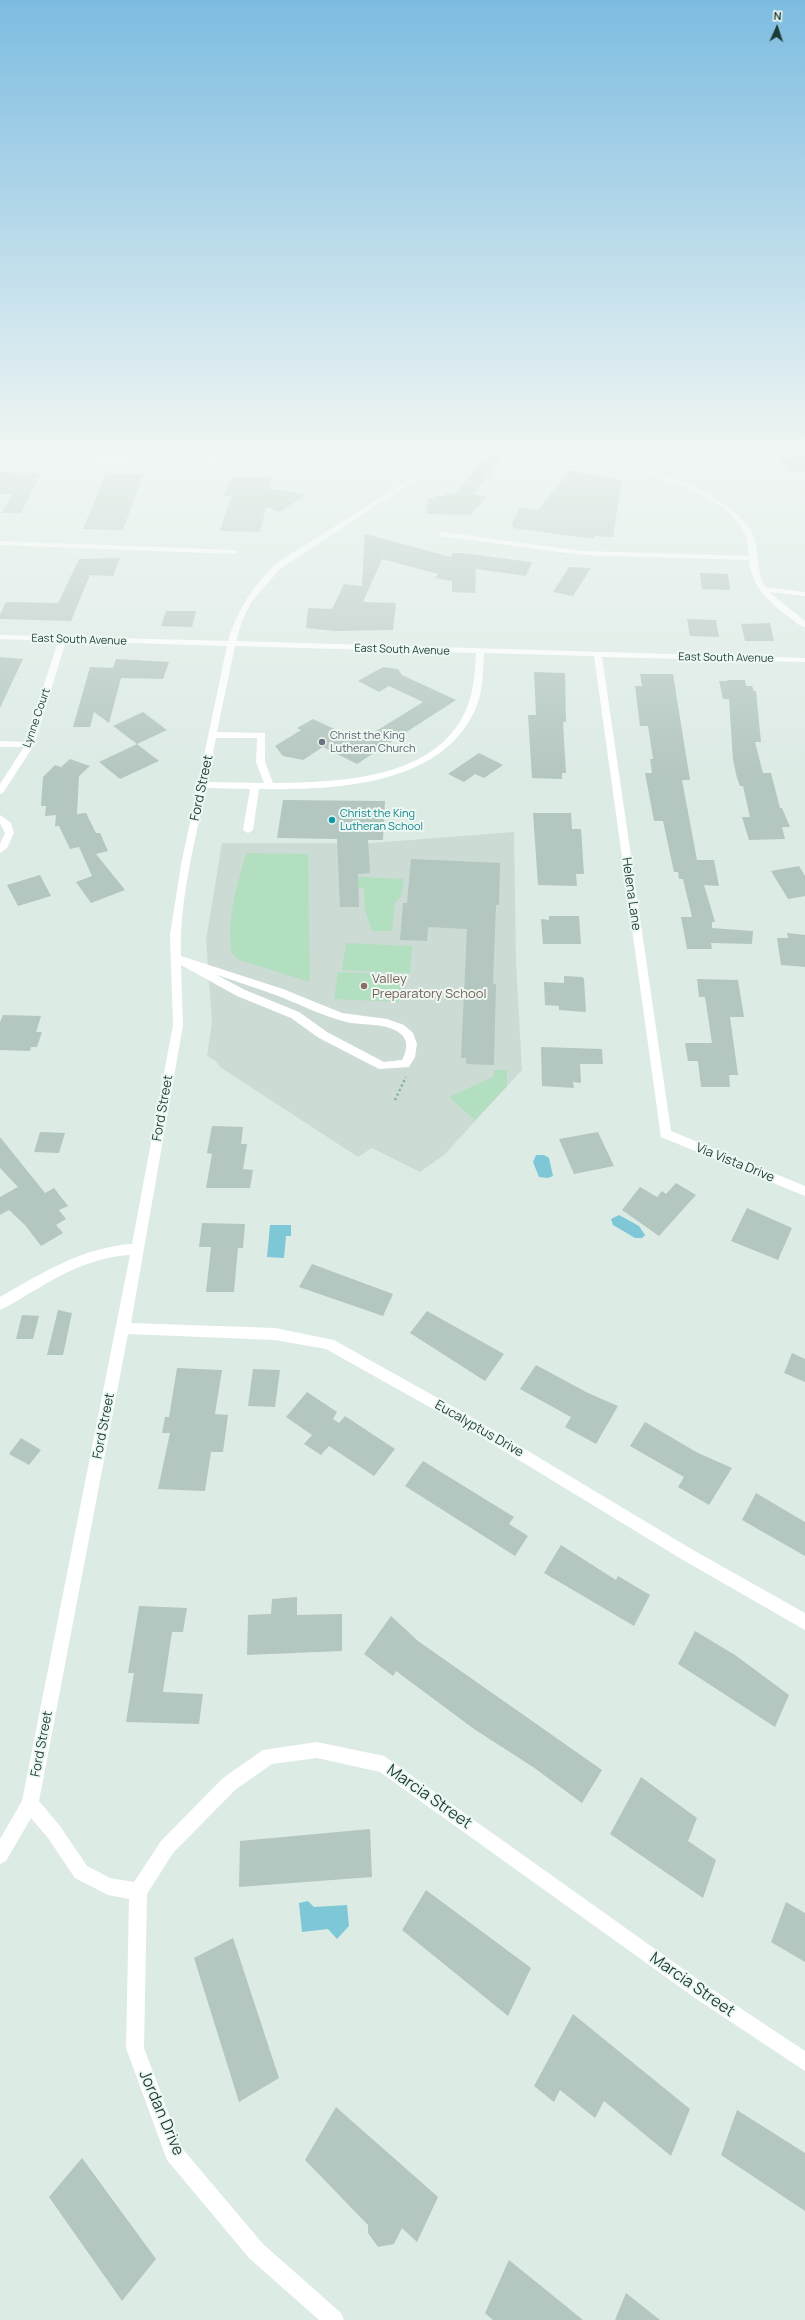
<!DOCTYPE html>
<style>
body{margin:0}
#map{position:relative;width:805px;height:2320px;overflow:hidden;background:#ddebe5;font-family:Manrope,sans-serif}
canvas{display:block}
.north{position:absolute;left:757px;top:8px;width:40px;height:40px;-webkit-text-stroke:3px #eef8f3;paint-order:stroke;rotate:3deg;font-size:11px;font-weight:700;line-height:16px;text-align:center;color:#1d3c35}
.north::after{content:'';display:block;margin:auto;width:14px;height:18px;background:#1d3c35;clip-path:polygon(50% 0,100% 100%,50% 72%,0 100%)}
</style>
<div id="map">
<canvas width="805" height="2320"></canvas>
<div class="north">N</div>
</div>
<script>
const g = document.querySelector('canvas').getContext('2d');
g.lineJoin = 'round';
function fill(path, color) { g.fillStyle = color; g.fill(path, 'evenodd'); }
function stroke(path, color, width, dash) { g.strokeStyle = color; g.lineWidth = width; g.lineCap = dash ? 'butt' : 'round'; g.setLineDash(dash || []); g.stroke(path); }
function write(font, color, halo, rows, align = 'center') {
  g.font = font + ' Manrope,sans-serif'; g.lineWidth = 4; g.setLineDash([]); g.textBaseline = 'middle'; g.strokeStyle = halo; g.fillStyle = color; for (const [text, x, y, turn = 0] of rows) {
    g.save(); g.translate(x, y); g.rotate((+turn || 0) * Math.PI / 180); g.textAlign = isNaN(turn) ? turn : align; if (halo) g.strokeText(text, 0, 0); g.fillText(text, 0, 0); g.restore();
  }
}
fill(new Path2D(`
 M514 832 516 962 522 1070 444 1155 420 1172 372 1148 358 1157 220 1067 216 1061 207 1056 212 1022 206 940 222 843H371Z`), '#ccdbd4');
fill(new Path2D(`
 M246 853 308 854 310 982 239 960 232 954C226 921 237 885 246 853Z
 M358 877 404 879 401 896 395 903 392 931H372L365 910 364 888H358Z
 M346 943 412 946 410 973 342 970Z
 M338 972 402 975 399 1002 334 999Z
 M494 1070H507V1086L475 1120 449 1097 493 1077Z`), '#b3dfc1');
fill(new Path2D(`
 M536 1155H544L549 1158 553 1176 548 1178 539 1177 533 1162Z
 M619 1215 639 1226 645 1235 642 1238H635L613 1225 611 1219Z
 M270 1225H291V1236H286L284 1258 267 1257Z
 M308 1901 314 1907 347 1905 349 1926 337 1939 328 1929 302 1932 299 1903Z`), '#7ec7d7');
fill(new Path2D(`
 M489 452H493L502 460 473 494 487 497 470 515 426 514 428 498H434V496H445V493L454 494Z
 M805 455V471L789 472 778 458Z
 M569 470 622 480 613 537 595 536 594 539 513 528 514 525H511L520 508 538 510Z
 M0 472 41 473 21 513H2L12 494H0Z
 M106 473 143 475 123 530 83 529Z
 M231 477H272L270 489 307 494 280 512 266 507 260 532 220 531 231 496H224Z
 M365 534 451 557 453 553H462L532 562 526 576 476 569 475 593 452 592V581L435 578 438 574 382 559 363 602 396 603 393 630 335 631 306 628 308 608 332 609 344 584 362 586Z
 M120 558 113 576 90 575 71 621 0 619V614L6 602 58 603 79 559Z
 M569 567 591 568 573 596 553 592Z
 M700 573 728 574 730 590 702 589Z
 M166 611H196L192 627 161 626Z
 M687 619 716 620 719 637 690 636Z
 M770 623 774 641H745L741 624Z
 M0 657 23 659 0 708Z
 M116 659 169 662 163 679 121 678 109 723 94 712 90 727H73L90 667 113 668Z
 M383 667 398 669 402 675 456 700 357 764 323 747 303 760 283 756 275 746 301 730 297 728 313 719 360 741 423 702 389 686 379 692 358 681Z
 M534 672 565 673 566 722H563L566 773H562V779L532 778 528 715H536Z
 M640 674H673L690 780H682L697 860H714L719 886 704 885 715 922H712V928L753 931 752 944 711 943 712 949H687L681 917H692L683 879H679L678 872H674L663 821H654L645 773H652L650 759H653L648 726H640L635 686H642Z
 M727 680H745L746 686H752L754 691H756L761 742H755L763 773H771L780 808H782L790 827H782L785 839 749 840 742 817H750L743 786H740L737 778 733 760 729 699H723L719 681H727Z
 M143 712 167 730 137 744 113 726Z
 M137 744 159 761 120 779 99 762Z
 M479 753 503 765 484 778 475 774 464 782 448 774Z
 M70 759 90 766 79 776 77 814 86 813 96 833H100L108 851 96 854 125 890 91 903 76 882 92 876 79 847 70 849 59 826H55L56 815 45 816 46 806H41L43 777 55 765 61 767Z
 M283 800 385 801 383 840H368L370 873 358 874 359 907H340L337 839 277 838Z
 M533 813H571L572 829H581L584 874H576L577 886 538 885Z
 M411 859 500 863 499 905H496L493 984H496L494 1065 466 1064V1058H461L467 929 428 927 427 941 400 940 403 903H407Z
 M799 866 805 876V896L788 899 771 871Z
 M40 875 51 896 18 906 7 885Z
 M549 916H579L581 944H543L541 919 549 920Z
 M787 933 805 935V967L781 965 777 938H788Z
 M564 976 582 977 584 979 586 1012 559 1010V1006L545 1005 544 982 564 983Z
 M697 979 738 980 744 1017H730L738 1075H729L730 1087H701L698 1061H688L685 1043H712L705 997H699Z
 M3 1015 41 1016 36 1032H42L37 1047H31L30 1051 0 1050V1022Z
 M541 1047 602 1049 603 1064H580L581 1083 573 1082 574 1088 542 1086Z
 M212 1126 243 1127 241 1144H247L243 1169 253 1170 250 1188H206L212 1154 207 1153Z
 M40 1132 65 1133 59 1153 34 1152Z
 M598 1132 614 1166 574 1174 559 1139Z
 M0 1137 45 1193 54 1188 68 1206 59 1210 66 1219 56 1225 63 1233 41 1246 25 1225 9 1210 0 1215V1197L18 1187 0 1168Z
 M676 1183 696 1195 659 1236 622 1210 640 1187 657 1197 662 1191 666 1194Z
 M747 1208 792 1228 778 1260 731 1241Z
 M202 1223 245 1224 243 1248H238L234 1292H206L211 1247H199Z
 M312 1264 393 1294 383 1316 299 1287Z
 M58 1310 72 1313 63 1355H47Z
 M427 1311 504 1354 485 1381 410 1333Z
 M22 1315 39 1316 33 1339H16Z
 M792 1353 805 1359V1382L784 1373Z
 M536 1365 588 1393 618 1406 596 1444 565 1427 571 1417 520 1389Z
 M177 1368 222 1370 215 1414 228 1415 223 1452H211L205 1491 158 1489 170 1433H162L165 1417H169Z
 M253 1369 280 1370 275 1407 248 1406Z
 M307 1392 337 1412 333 1419 339 1423 345 1416 395 1449 374 1476 329 1446 321 1455 304 1444 312 1435 286 1417Z
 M645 1422 698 1453 732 1468 709 1505 678 1487 684 1477 630 1446Z
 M21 1438 41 1450 29 1465 9 1454Z
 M423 1461 514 1517 509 1524 528 1536 515 1556 405 1486Z
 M756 1493 805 1522V1556L742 1520Z
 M561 1545 616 1580 618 1576 650 1595 634 1626 544 1573Z
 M297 1597V1615L342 1614V1651L247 1655 248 1615 271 1614 272 1599Z
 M139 1606 187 1608 183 1632H172L163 1692 203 1694 199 1724 126 1722 134 1673H128Z
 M391 1616 418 1641 602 1770 582 1803 533 1767 474 1729 396 1671 393 1676 364 1654Z
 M695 1631 735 1655 789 1695 775 1727 678 1664Z
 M641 1777 697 1818 688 1841 716 1860 703 1898 610 1834Z
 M370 1829 372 1877 239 1887 240 1841Z
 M426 1890 531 1968 508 2016 402 1930Z
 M786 1902 805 1913V1962L771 1942Z
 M233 1938 279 2078 239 2102 194 1958Z
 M573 2014 690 2109 671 2156 604 2101 595 2118 560 2090 554 2102 534 2086Z
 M336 2107 438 2197 417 2242 402 2228 394 2244 378 2247 368 2233V2225L305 2160Z
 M737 2110 805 2153V2211L721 2155Z
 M82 2158 156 2259 122 2301 49 2197Z
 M509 2260 583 2320H493L485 2313Z
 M626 2293 660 2320H615Z`), '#b3c6bf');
stroke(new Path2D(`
 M395 1100 406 1077`), '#7ab2a3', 2.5, [2, 3]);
fill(new Path2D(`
 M443 452H450L430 471 281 568 252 601 242 621 236 641 805 658V662L602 657 671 1131 805 1186V1196L661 1137 594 656 484 653C483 672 483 693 475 710 440 787 332 790 259 789L253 830 248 833 243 830 250 789 206 788C195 842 179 900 181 956L283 989 342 1013 387 1019 404 1025 413 1033 417 1044 415 1057 409 1067 379 1069 319 1038 291 1018 237 996 181 965 183 1025 131 1323 275 1328 334 1340 468 1415 693 1550 805 1613V1630L683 1560 458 1423 326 1349 275 1340 128 1334 39 1801 60 1826 87 1866 110 1878 134 1882 161 1841 223 1778 263 1750 317 1742 384 1756 707 1986 805 2051V2071L695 1998 380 1772 317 1758 272 1764 235 1790 173 1853 147 1894 144 2048 181 2147 263 2244 341 2313 344 2320H319L249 2258 167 2160 126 2048 129 1899 108 1895 75 1878 48 1838 31 1818 6 1861 0 1864V1839L22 1801 130 1255C95 1257 65 1272 35 1290 24 1296 12 1305 0 1310V1297C42 1273 83 1247 132 1244L173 1025 170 935 181 865 227 646 66 641 34 745 3 793 0 794V784L24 747H0V741L26 742 58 641 0 639V635L228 641C237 610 253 587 275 564L426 469ZM235 646 476 653C475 672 474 692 466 710 435 780 339 782 273 783L265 762V733L217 732ZM216 738H257L256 762 264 783 207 782ZM217 975C238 982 260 989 281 997 303 1006 323 1016 346 1022 364 1026 388 1022 402 1035 409 1042 406 1053 402 1060L384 1062 327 1032 299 1012 245 990Z
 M535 452C592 452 717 478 750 529 761 546 754 569 765 587L805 592V596L769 592 805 621V627C799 626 794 621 789 617 768 602 752 587 749 560L582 555 440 536 439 534 443 532 582 551 749 556C748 548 747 539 744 532 720 486 632 470 586 462 572 460 546 459 535 452Z
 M0 457 271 463 314 477 311 479 271 467 0 461Z
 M0 541 233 550 237 552 233 554 0 545Z
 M0 815 11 823 14 833 7 848 0 853V844L5 833 0 823Z`), '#fff');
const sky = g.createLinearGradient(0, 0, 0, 777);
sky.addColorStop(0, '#7dbce1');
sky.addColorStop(0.58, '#f0f6f3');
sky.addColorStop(1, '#f0f6f300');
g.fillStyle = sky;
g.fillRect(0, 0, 805, 777);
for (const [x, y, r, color] of [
 [322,742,4,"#6b7280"],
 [332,820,4,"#0f9aa8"],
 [364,986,4,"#8d6e63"]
]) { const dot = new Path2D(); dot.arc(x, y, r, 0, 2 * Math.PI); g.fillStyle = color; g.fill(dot); stroke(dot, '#eef8f3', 1.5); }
write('11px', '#1d3c35', '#eef8f3', [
 ["East South Avenue",79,640,2],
 ["East South Avenue",402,650,2],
 ["East South Avenue",726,658,1],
 ["Lynne Court",37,718,-71]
]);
write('11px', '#5b616d', '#eef8f3', [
 ["Christ the King",330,736],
 ["Lutheran Church",330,749]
], 'left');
write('11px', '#0d838f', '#eef8f3', [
 ["Christ the King",340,814],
 ["Lutheran School",340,827]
], 'left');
write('13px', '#1d3c35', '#eef8f3', [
 ["Ford Street",202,788,-78],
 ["Helena Lane",631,894,82],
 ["Ford Street",163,1108,-80],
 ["Via Vista Drive",735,1163,22],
 ["Ford Street",104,1426,-79],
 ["Eucalyptus Drive",479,1429,30],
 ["Ford Street",42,1744,-79]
]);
write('13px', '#785e54', '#eef8f3', [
 ["Valley",372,979],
 ["Preparatory School",372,994]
], 'left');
write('16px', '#1d3c35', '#eef8f3', [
 ["Marcia Street",429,1797,35],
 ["Marcia Street",692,1985,35],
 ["Jordan Drive",161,2113,67]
]);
</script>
